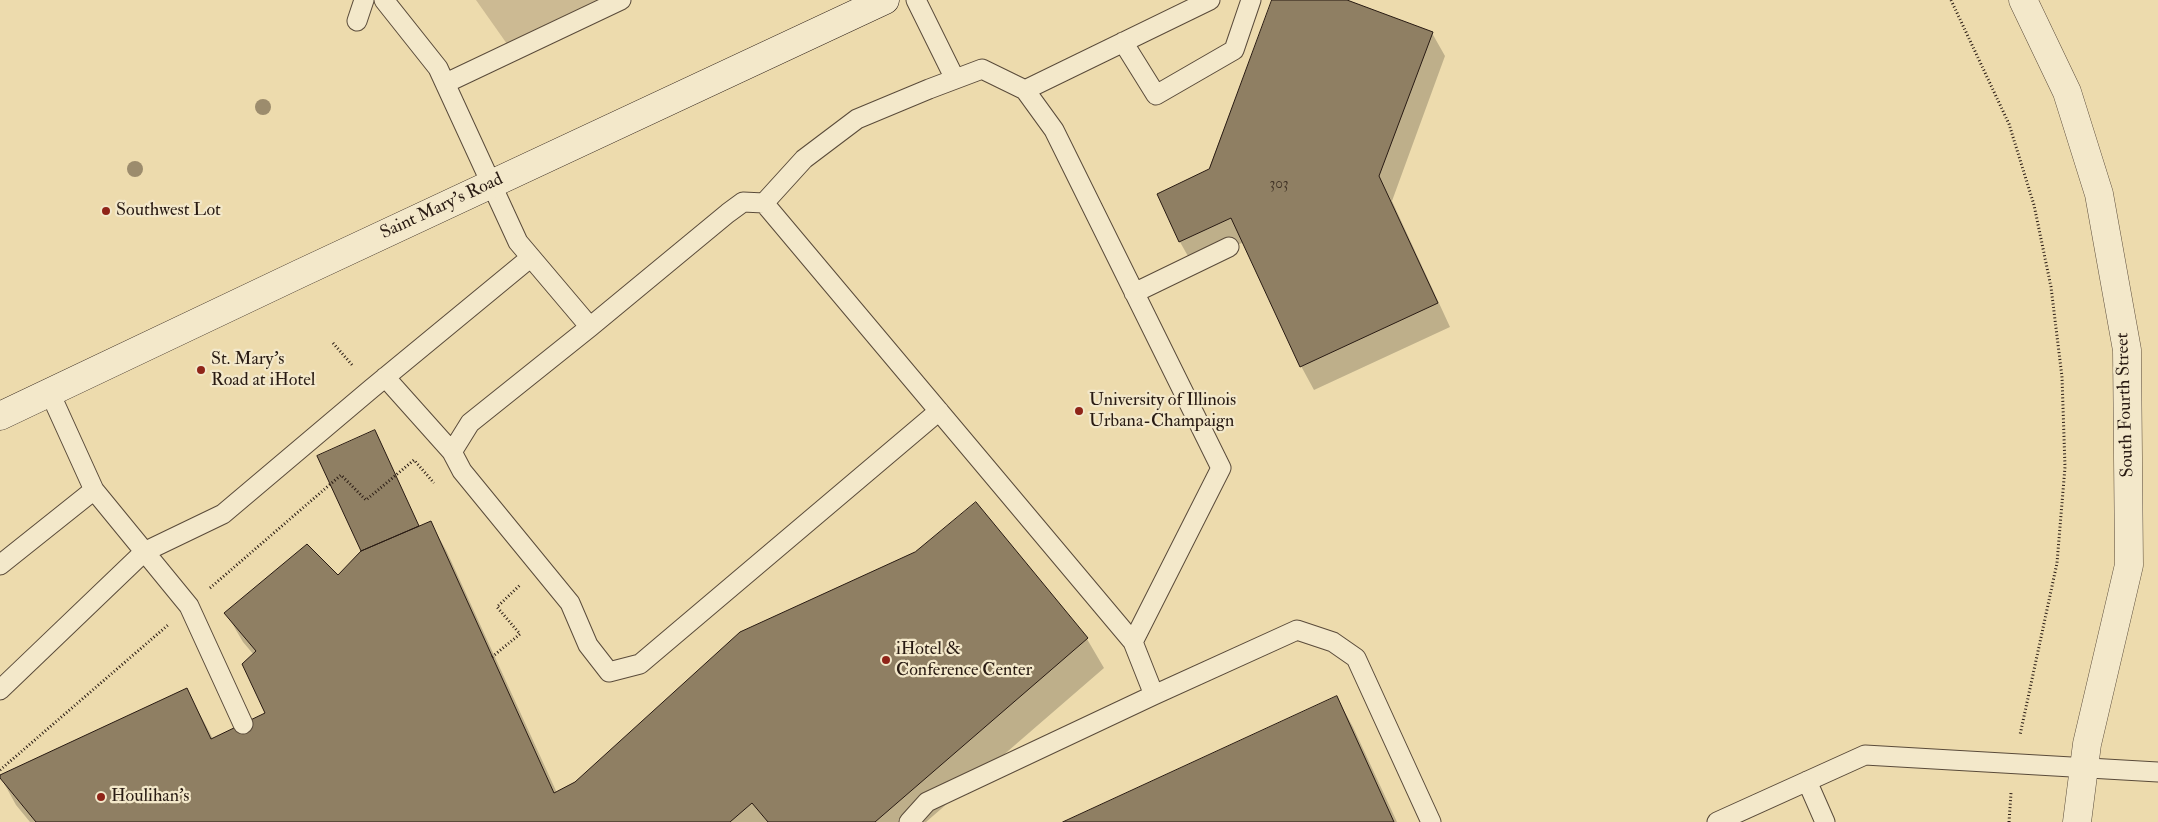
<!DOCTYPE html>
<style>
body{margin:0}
canvas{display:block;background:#eddbad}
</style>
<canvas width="2158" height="822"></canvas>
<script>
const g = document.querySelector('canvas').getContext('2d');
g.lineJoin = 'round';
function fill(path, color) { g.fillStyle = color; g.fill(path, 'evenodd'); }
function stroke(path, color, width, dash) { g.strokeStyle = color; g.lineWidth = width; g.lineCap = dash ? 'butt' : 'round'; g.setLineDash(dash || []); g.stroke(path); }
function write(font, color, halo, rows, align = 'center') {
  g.font = font + ' "IM FELL Double Pica",serif'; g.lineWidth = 4.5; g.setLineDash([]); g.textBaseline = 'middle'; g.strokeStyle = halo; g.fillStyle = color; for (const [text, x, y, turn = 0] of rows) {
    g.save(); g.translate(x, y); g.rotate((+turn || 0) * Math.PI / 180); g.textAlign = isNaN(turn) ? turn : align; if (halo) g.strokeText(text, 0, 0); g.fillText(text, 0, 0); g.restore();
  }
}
fill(new Path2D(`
 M476 0H621L512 51Z`), '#ccba93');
fill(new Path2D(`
 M1273 0H1343L1432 33 1445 56 1392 201 1450 327 1314 390 1301 366 1244 242 1193 265 1180 242 1158 194 1210 170Z
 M379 439 419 527 430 522 447 552 557 793 1087 639 1104 668 926 822H30L16 805 0 776 187 690 213 739 267 714 254 655 243 642 226 613 338 577 363 552 319 457Z
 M1337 698 1353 727 1397 822H1066Z`), '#0003');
const building = new Path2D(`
 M1272 0H1347L1433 32 1379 176 1438 303 1300 367 1231 218 1179 242 1157 194 1209 169Z
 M375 430 419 526 361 551 317 456Z
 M976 502 1088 638 875 822H768L752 803 730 822H36L0 778V775L187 688 211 739 265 713 242 664 256 651 224 613 307 544 338 575 361 551 431 521 554 793 575 782 740 632 915 552Z
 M1337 696 1394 822H1063Z`);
fill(building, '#8f7f63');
stroke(building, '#291b13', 1);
const service = new Path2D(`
 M384 0 438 68 518 242 590 327
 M916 0 955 79
 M357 21 364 0
 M1123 42 1156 95 1234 50 1251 0
 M446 83 621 0
 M1025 90 1210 0
 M764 203 804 159 857 119 929 89 982 69 1025 90 1054 130 1221 468 1133 642
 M1134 293 1229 247
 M385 377 452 452
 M50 393 94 490 189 606 243 724
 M939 411 640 664 609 672 588 645 570 603 462 471 452 452 470 423 590 327 728 213 743 202 764 203 1133 642 1154 695
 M0 565 94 490
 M0 690 144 552 223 514 371 389 530 258
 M1807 781 1825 822
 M909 822 927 802 1154 695 1297 630 1333 642 1356 658 1431 822
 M1717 822 1865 755 2158 772`);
const tertiary = new Path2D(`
 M2023 0 2067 92 2099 194 2127 350 2129 565 2087 744 2077 822`);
const secondary = new Path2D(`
 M0 416 299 274 885 0`);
stroke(service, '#5a4b3a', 21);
stroke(tertiary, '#5a4b3a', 29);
stroke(secondary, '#291b13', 29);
stroke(new Path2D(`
 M1951 0 2009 124 2034 205 2051 287 2062 377 2065 467 2057 563 2020 735
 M333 343 353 366
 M210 588 341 475 366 500 414 460 434 483
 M492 657 520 634 497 607 520 585
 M0 770 168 625
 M2009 822 2011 793`), '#291b13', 3, [1, 2.5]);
stroke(service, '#f3e8ca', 19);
stroke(tertiary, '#f3e8ca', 28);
stroke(secondary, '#f3e8ca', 28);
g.fillStyle = '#9c8c6d';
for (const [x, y] of [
 [263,107],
 [135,169]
]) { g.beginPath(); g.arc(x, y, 8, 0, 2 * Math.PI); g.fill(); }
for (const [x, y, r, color] of [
 [106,211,5,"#8f2418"],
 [201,370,5,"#8f2418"],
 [1079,411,5,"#8f2418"],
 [886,660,5,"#8f2418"],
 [101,797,5,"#8f2418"]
]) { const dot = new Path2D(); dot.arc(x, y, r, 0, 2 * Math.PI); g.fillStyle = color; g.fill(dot); stroke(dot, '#f3e8ca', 2); }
write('15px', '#423427', null, [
 ["303",1279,185]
]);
write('18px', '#291b13', '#f3e8ca', [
 ["Saint Mary's Road",442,207,-25],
 ["South Fourth Street",2126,405,-92]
]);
write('18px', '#291b13', '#f3e8ca', [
 ["Southwest Lot",116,211],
 ["St. Mary's",211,360],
 ["Road at iHotel",211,381],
 ["University of Illinois",1089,401],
 ["Urbana-Champaign",1089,422],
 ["iHotel &",896,650],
 ["Conference Center",896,671],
 ["Houlihan's",111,797]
], 'left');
</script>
